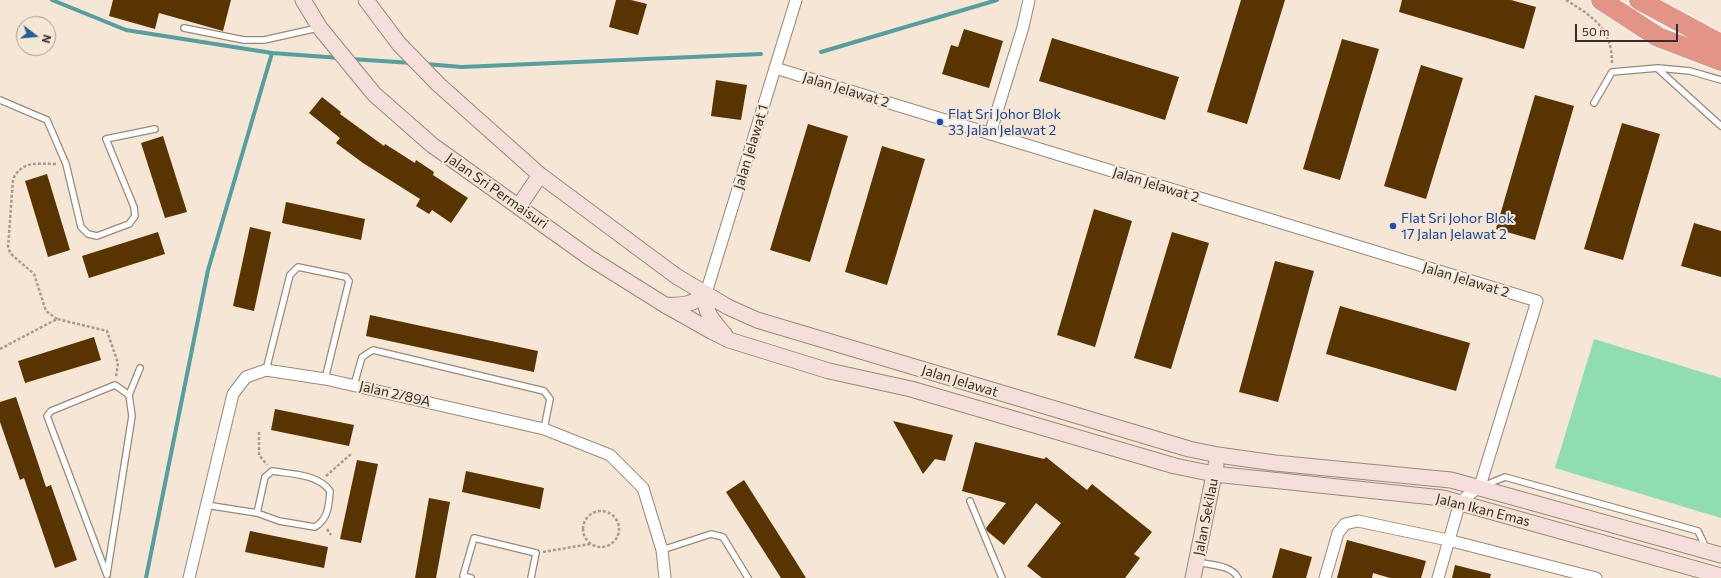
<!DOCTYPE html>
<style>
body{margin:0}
#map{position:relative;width:1721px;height:578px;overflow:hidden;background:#f5e6d5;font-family:Commissioner,sans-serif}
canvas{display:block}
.north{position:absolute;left:16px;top:16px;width:40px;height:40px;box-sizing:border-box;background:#f5e6d5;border:1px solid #a89d90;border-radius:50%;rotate:106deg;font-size:11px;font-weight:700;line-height:16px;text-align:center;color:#352f29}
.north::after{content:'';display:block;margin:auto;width:14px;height:18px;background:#226096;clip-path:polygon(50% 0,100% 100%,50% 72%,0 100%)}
.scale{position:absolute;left:1575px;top:24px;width:103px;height:18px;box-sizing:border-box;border:2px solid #352f29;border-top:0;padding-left:5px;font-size:12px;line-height:14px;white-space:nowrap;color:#352f29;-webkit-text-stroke:3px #f5e6d5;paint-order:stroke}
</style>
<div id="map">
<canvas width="1721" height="578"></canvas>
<div class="north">N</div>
<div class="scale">50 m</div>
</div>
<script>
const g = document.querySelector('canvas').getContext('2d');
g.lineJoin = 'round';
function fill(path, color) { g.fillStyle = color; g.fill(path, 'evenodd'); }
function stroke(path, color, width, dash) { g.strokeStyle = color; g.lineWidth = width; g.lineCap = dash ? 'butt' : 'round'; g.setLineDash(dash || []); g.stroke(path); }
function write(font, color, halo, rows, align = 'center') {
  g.font = font + ' Commissioner,sans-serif'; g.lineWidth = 4; g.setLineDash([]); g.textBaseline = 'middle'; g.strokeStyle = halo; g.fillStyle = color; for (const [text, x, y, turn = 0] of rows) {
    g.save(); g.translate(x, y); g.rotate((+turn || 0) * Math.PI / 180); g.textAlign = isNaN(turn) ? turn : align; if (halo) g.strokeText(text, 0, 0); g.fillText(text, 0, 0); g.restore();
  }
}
fill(new Path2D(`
 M1594 339 1721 378V518L1555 468Z`), '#91ddb2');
stroke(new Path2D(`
 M52 0 126 30 272 53 340 58
 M821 52 997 0
 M351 59 412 63
 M425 64 462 67 761 54
 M146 578 208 270 272 53`), '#559f9f', 4);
fill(new Path2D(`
 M113 0H231L223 31 159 13 155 29 109 16Z
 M616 0H631L647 4 638 35 609 27Z
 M1241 0H1285L1247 124 1207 112Z
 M1402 0H1511L1536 7 1524 49 1399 12Z
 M964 29 1003 41 989 88 942 74 951 45 958 47Z
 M1052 38 1179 77 1165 120 1039 81Z
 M1342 39 1379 49 1340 180 1303 169Z
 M1421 65 1463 78 1426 199 1384 186Z
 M716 80 747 85 741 120 711 116Z
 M1535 95 1574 106 1535 240 1496 229Z
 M322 97 341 112 340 114 384 146 385 144 415 163 416 160 434 172 433 175 468 198 451 223 432 210 429 214 416 206 420 199 363 163 336 143 340 138 309 113Z
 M1622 123 1660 134 1623 260 1584 249Z
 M808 124 848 136 810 262 770 250Z
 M163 136 187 212 165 218 141 143Z
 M882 146 925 159 887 285 845 272Z
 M47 174 70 250 48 257 25 181Z
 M286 202 365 219 361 240 282 223Z
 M1094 209 1132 221 1095 347 1057 335Z
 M1694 223 1721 231V277L1681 266Z
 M250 227 271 232 254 311 233 306Z
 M158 232 165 254 89 278 82 256Z
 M1172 232 1209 243 1171 369 1134 358Z
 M1275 261 1314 271 1278 402 1239 392Z
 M1340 306 1470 343 1456 391 1326 354Z
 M370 315 538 351 534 372 366 336Z
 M94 337 101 360 25 383 18 361Z
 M16 397 46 487 51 485 77 560 55 568 24 478 20 480 0 422V402Z
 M275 409 354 425 349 446 271 430Z
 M893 421 953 435 945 461 935 459 923 474Z
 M975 442 1044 459 1046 457 1087 490 1092 484 1152 532 1134 554 1140 558 1125 578H1042L1027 566 1061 523 1036 503 1004 545 987 531 986 528 1006 503 962 491Z
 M357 460 378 464 361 543 340 539Z
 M466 471 544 488 540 509 462 492Z
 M744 480 793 557 806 578H781L726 492Z
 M429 498 450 502 436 578H415Z
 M250 531 328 547 324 568 245 552Z
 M1347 540 1426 561 1421 578H1390L1373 573 1372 578H1337Z
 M1280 548 1312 557 1306 578H1272Z
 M1455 565 1491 574 1490 578H1452Z`), '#583500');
const lane = new Path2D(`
 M184 28 244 40H264L318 28
 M1658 69 1721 126
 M0 100 47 120 66 164 81 227 88 234 97 236 129 224 135 216 134 207 106 139 155 129
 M1594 103 1612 72 1658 68 1690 71 1721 80
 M266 370 290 275 298 267 346 277 349 281 325 379
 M354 385 362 357 373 350 544 391 550 399 544 429
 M1483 486 1505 477 1698 531 1706 548
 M970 501 1002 578
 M206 505 257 513 279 521 315 527C328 519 329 506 330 491 318 474 291 474 272 471L265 477 257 513
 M662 550 711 534 723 537 748 578
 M1197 562C1210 565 1232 565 1238 578
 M107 574 132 416 129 395 140 368
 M107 575 47 416 51 411 115 385 129 395
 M471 578 463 576 474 538 536 553 531 578`);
const street = new Path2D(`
 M775 68 1537 301 1480 486 1460 502 1438 578
 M990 134 1023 27 1029 0
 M706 293 796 0
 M189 578 233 394 246 377 266 370 325 379 544 429 610 455 643 488 662 550 665 578
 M1325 578 1338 533 1345 524 1358 521 1448 540 1596 578`);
const secondary = new Path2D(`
 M303 0 320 28 374 94 432 145 590 258 665 305 713 332 729 340 829 371 911 389 1175 466 1214 474 1443 498 1721 576
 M366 0 399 44 439 85 540 175 676 276 728 307 757 320 1189 449 1218 455 1275 463 1451 480 1721 555
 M519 206 540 175
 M706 293C702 311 714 322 725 335
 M665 305C682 306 693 305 706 293
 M1193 578 1216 465`);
const highway = new Path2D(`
 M1601 0 1658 37 1721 61
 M1639 0 1721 44`);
stroke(lane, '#978a7a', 8);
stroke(street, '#978a7a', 13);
stroke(secondary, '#978a7a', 17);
stroke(highway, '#fff', 22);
stroke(new Path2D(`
 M1566 0C1593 17 1612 28 1612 63
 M56 164C37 164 23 160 13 179L8 248 11 254 34 274 46 311 57 319
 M0 349 57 319 107 331 118 363 116 377
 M259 432V455L267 465
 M326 476 351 454
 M583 529a18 18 0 1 1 36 0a18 18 0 1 1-36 0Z
 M327 529 331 535
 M543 552 590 544`), '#a89c90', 2.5, [3, 2]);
stroke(lane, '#fff', 5.5);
stroke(street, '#fff', 11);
stroke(secondary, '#f6dfdb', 15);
stroke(highway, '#e29487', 20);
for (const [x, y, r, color] of [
 [940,122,4,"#1a4fb4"],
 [1393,226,4,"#1a4fb4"]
]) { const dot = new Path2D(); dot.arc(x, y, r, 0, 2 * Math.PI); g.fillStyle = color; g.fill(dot); stroke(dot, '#f5e6d5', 1.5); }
write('14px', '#352f29', '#f5e6d5', [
 ["Jalan Jelawat 2",846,90,17],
 ["Jalan Jelawat 1",751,147,-73],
 ["Jalan Jelawat 2",1156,185,17],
 ["Jalan Sri Permaisuri",497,191,35],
 ["Jalan Jelawat 2",1466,280,17],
 ["Jalan Jelawat",960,381,17],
 ["Jalan 2/89A",395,394,13],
 ["Jalan Ikan Emas",1483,510,14],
 ["Jalan Sekilau",1206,517,-79]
]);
write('14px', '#164399', '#f5e6d5', [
 ["Flat Sri Johor Blok",948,114],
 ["33 Jalan Jelawat 2",948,130],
 ["Flat Sri Johor Blok",1401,218],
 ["17 Jalan Jelawat 2",1401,234]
], 'left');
</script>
